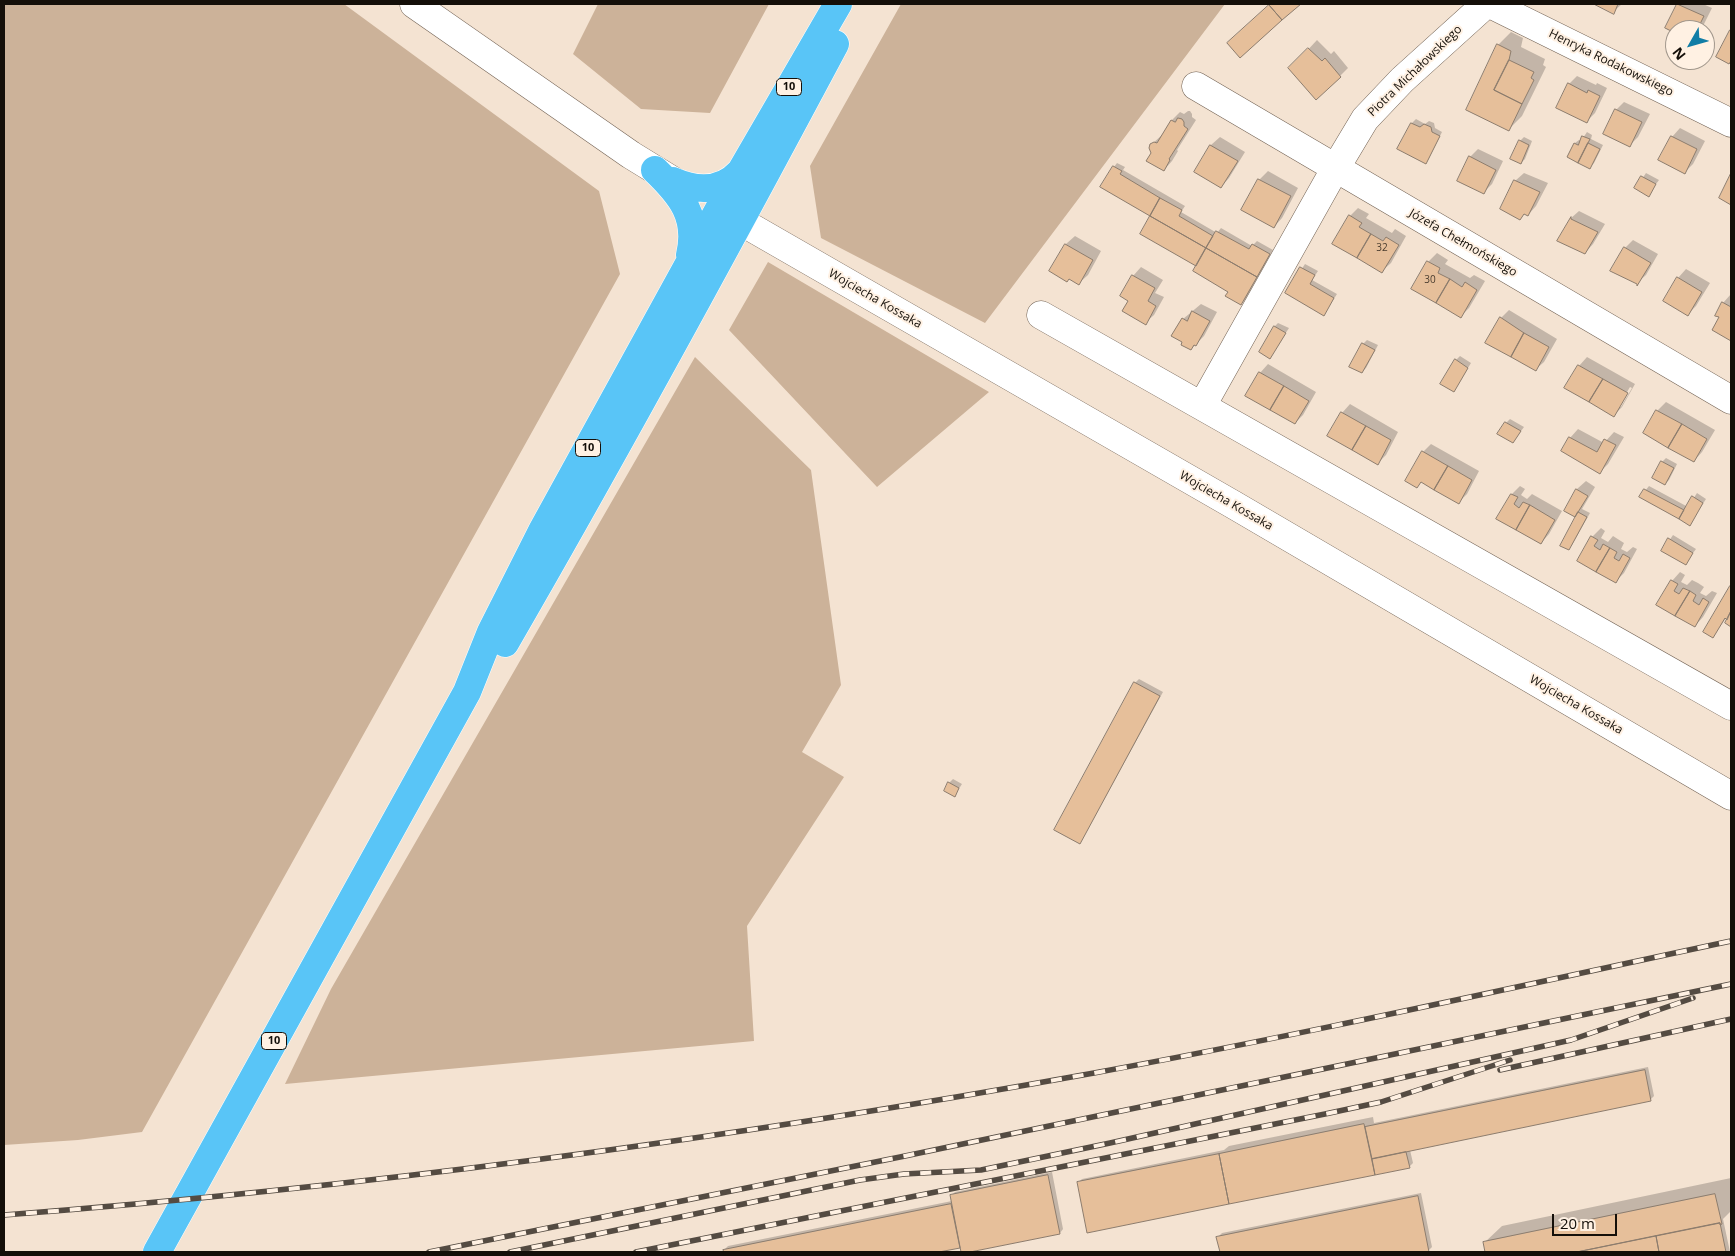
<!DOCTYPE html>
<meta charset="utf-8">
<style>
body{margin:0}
#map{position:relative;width:1735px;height:1256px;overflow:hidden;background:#f4e3d2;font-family:"Open Sans",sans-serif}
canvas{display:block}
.frame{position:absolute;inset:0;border:5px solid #140f09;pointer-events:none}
.north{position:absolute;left:1665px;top:20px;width:50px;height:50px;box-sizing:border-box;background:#fff1e3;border:1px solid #a1978c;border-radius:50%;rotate:232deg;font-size:14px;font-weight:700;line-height:20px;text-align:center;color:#140f09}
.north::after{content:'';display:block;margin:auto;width:18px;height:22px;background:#117da6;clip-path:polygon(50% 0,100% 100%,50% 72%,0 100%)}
.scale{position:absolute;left:1552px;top:1214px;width:65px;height:22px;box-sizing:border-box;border:2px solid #140f09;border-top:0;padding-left:6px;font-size:15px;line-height:18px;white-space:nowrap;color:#140f09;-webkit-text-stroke:4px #fff1e3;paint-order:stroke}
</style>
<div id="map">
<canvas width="1735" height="1256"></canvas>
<div class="frame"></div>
<div class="north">N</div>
<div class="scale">20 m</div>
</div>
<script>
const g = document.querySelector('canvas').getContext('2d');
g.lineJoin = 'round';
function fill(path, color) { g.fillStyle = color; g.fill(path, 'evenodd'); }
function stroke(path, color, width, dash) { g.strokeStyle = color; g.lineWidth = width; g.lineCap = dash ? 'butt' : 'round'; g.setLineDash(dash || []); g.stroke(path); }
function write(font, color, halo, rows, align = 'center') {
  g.font = font + ' "Open Sans",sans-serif'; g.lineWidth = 4; g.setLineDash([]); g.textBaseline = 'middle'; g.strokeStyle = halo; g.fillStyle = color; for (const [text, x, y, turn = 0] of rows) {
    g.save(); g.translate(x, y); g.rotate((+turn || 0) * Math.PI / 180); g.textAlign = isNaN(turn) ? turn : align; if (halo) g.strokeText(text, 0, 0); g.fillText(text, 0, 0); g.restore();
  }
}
fill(new Path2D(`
 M4 4H344L599 191 620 274 142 1132 78 1140 4 1145Z
 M598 4H769L710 113 641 109 573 54Z
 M901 4H1225L985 323 821 238 810 166Z
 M768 262 989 392 877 487 729 330Z
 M695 357 811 470 841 685 802 752 844 777 747 926 754 1041 285 1084 331 989Z`), '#ccb299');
fill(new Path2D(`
 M1597 4H1622L1613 12Z
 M1679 4H1703L1712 8 1701 30H1675V32L1667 28Z
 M1511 32 1523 38 1521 47 1545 59 1543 65 1546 67 1522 116 1509 129 1498 45Z
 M1317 40 1331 54 1334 51 1348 68 1340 76 1290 69Z
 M1577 76 1596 85 1597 83 1607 88 1595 113 1586 122 1569 84Z
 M1624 102 1650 114 1638 137 1630 145 1616 110Z
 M1188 111H1190L1192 114V117L1196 120 1177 150 1178 151 1172 161 1164 170 1152 153 1151 145 1163 134 1172 120 1180 112 1184 114Z
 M1416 119 1425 124 1429 121 1434 123 1435 128 1442 132 1429 158 1426 162 1399 149 1412 123Z
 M1680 128 1705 141 1693 164 1685 172 1672 137Z
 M1587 132 1592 135 1591 139 1603 145 1594 163 1590 167 1568 157 1575 143 1579 140 1581 141Z
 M1220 137 1245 152 1229 178 1221 187 1196 171 1211 145Z
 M1524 137 1532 141 1525 159 1521 163 1520 141Z
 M1478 149 1503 161 1492 184 1484 192 1470 157Z
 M1117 163 1125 167 1123 170 1185 206 1181 212 1217 233 1221 228 1252 246 1257 241 1273 250 1245 300 1241 304 1230 291 1198 266 1152 215 1114 167Z
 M1268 171 1298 188 1282 218 1274 227 1243 210 1259 180Z
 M1524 173 1548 183 1536 206 1528 215 1525 213 1520 218 1515 181Z
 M1646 173 1659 180 1648 195 1636 188Z
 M1358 208 1369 214 1366 218 1392 233 1395 229 1406 236 1391 263 1382 271 1350 216Z
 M1579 211 1605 224 1593 244 1585 253 1570 219Z
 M1075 236 1101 251 1088 275 1079 283 1051 270 1066 244Z
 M1633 240 1658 254 1646 275 1637 283 1625 248Z
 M1437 253 1448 260 1445 264 1470 278 1474 275 1485 281 1469 308 1461 316 1428 262Z
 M1305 264 1318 271 1312 280 1337 294 1324 314 1287 292Z
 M1141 267 1163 280 1155 293 1164 297 1154 315 1145 323 1130 301 1133 276Z
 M1686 269 1710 283 1696 306 1688 314 1678 278Z
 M1731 294V339L1714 329 1720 317 1723 303Z
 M1201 304 1217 312 1204 336 1191 349 1183 319Z
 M1509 310 1557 339 1544 362 1535 370 1501 318Z
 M1278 323 1289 328 1270 357 1275 326Z
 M1367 340 1378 345 1366 368 1362 372 1363 344Z
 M1460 356 1471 363 1454 391 1456 360Z
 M1587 357 1635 384 1622 407 1614 415 1579 366ZM1630 387 1632 388 1621 407H1618Z
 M1268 364 1316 392 1303 415 1295 423 1260 373Z
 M1666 402 1715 430 1702 452 1694 461 1645 433 1657 411Z
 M1350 404 1398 432 1386 455 1378 463 1342 413Z
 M1510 419 1524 427 1513 442 1506 423Z
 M1578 429 1604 443 1614 432 1624 437 1608 464 1600 472 1570 438Z
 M1431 444 1479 471 1467 494 1459 502 1422 481 1417 486 1423 452Z
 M1666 458 1677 464 1669 480 1665 484 1662 462Z
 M1586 481 1595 487 1582 509 1590 513 1572 545 1568 549 1562 545 1579 512 1575 516 1565 510 1577 489Z
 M1520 486 1525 489 1521 495 1527 499 1532 494 1562 511 1549 534 1541 543 1498 518 1512 494Z
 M1649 486 1688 507 1697 493 1706 499 1690 524 1641 496Z
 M1601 528 1605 531 1601 538 1608 542 1613 536 1624 543 1621 549 1627 552 1633 547 1637 549 1624 573 1616 581 1579 561 1592 537Z
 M1673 535 1696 549 1685 564 1662 551Z
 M1680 572 1685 575 1681 582 1687 585 1692 580 1698 583 1704 587 1700 593 1706 596 1712 591 1717 593 1703 617 1695 626 1658 605 1672 581Z
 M1731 587V626L1726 623 1731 615 1726 618 1713 637 1704 632Z
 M1139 679 1163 692 1083 838 1080 842 1135 683Z
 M953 779 962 784 955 795 949 783Z
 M1648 1067 1654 1096 1650 1100 1410 1150 1413 1163 1409 1167 1088 1232 1078 1183 1082 1179 1224 1150 1229 1146 1373 1117 1374 1123Z
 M1052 1172 1063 1229 1060 1233 964 1252 961 1246 933 1252H725L724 1250 728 1246 952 1201 951 1196 955 1192Z
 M1731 1178V1211L1723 1219 1730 1252H1486L1484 1243 1502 1226Z
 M1421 1193 1432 1247 1428 1251 1221 1252 1218 1237 1222 1233Z`), '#0003');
const building = new Path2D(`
 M1271 4H1301L1282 20 1269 5Z
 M1594 4H1618L1614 14Z
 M1677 4 1704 16 1697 30H1675V33L1665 28Z
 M1269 5 1282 20 1240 58 1227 43Z
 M1730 30H1731V61L1729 64 1716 57Z
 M1497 44 1511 51 1509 60 1494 90 1522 104 1509 131 1466 110Z
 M1308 48 1322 61 1325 58 1341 77 1316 100 1288 68Z
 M1509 60 1534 72 1531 78 1534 80 1522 104 1494 90Z
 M1568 83 1587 93 1588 90 1600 96 1587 123 1556 108Z
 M1615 109 1642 122 1630 147 1603 134Z
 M1178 118 1182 119 1184 122V126L1188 129 1169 159 1170 160 1164 171 1146 161 1151 153 1149 148 1150 144 1154 142 1157 143 1171 120 1175 122Z
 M1411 123 1420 127 1424 124 1431 127 1432 132 1440 136 1426 164 1397 149Z
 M1582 136 1590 139 1578 163 1567 157 1574 143 1578 145Z
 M1671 136 1697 149 1685 174 1658 160Z
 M1519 140 1529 145 1521 164 1510 159Z
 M1588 143 1600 149 1590 169 1578 163Z
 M1210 145 1238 161 1221 188 1194 172Z
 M1469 156 1496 170 1484 194 1457 181Z
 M1113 166 1122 171 1120 174 1160 198 1150 216 1100 187Z
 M1731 173V205L1719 198Z
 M1641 176 1656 184 1649 197 1634 188Z
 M1258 179 1291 196 1274 228 1241 210Z
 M1514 180 1540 192 1528 216 1524 214 1520 220 1500 209Z
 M1160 198 1182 210 1179 216 1213 236 1206 248 1150 216Z
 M1349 215 1362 223 1359 227 1371 234 1357 258 1332 244Z
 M1150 216 1206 248 1196 266 1140 234Z
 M1571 217V219L1598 232 1585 254 1557 241Z
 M1216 231 1249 249 1252 244 1270 254 1257 277 1206 248Z
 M1371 234 1383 241 1386 237 1399 245 1382 273 1357 258Z
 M1065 244 1093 260 1079 285 1069 279 1067 282 1049 271Z
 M1624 247 1651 263 1637 286V284L1610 271Z
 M1206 248 1257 277 1241 305 1225 296 1228 292 1193 271Z
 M1427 261 1440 268 1438 273 1450 279 1436 303 1411 289Z
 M1300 267 1315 275 1310 284 1334 298 1324 316 1285 293Z
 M1132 275 1155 288 1148 301 1156 306 1146 325 1122 311 1128 301 1120 296Z
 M1677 277 1702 292 1688 316 1663 301Z
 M1450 279 1462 287 1465 282 1477 290 1461 318 1436 303Z
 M1722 302 1731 307V341L1712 330 1719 317 1715 316Z
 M1192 311 1210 321 1196 346 1194 345 1191 350 1181 345 1182 342 1171 336 1182 318 1187 321Z
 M1500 317 1524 333 1511 357 1485 343Z
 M1274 326 1286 333 1270 359 1259 352Z
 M1524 333 1549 347 1536 371 1511 357Z
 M1362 343 1375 350 1362 373 1349 367Z
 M1455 359 1468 368 1454 392 1440 384Z
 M1578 365 1603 379 1589 402 1564 388Z
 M1259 372 1284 386 1270 410 1245 396Z
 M1603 379 1628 393 1614 417 1589 402Z
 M1284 386 1309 401 1295 424 1270 410Z
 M1656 410 1682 424 1668 448 1643 433Z
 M1341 412 1366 426 1352 450 1327 436Z
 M1505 422 1521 431 1513 443 1497 434Z
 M1682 424 1707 439 1694 462 1668 448Z
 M1366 426 1391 440 1378 465 1352 450Z
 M1569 437 1597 452 1604 439 1616 445 1600 474 1561 451Z
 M1422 451 1448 466 1434 490 1421 482 1417 488 1405 481Z
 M1661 461 1674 468 1665 485 1652 478Z
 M1448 466 1472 480 1459 504 1434 490Z
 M1576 489 1588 496 1575 517 1564 511Z
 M1644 489 1684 510 1679 519 1639 497Z
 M1511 494 1518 497 1514 504 1519 508 1523 502 1530 505 1516 530 1496 519Z
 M1692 496 1703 503 1690 526 1679 519Z
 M1530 505 1555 520 1541 544 1516 530Z
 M1578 512 1587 517 1569 550 1560 546Z
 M1591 536 1598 540 1594 546 1600 550 1603 544 1610 548 1596 572 1577 561Z
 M1668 538 1693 553 1686 565 1661 551Z
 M1610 548 1617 552 1614 558 1619 561 1623 554 1630 558 1616 583 1596 572Z
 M1671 580 1678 584 1674 591 1679 594 1683 588 1690 591 1675 616 1656 605Z
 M1730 586 1731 587V611L1727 620 1725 618 1713 638 1703 632Z
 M1690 591 1696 595 1693 601 1699 605 1703 598 1709 602 1695 627 1675 616Z
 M1731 611V627L1725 623Z
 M1134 682 1160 696 1080 844 1054 830Z
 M948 782 959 788 955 797 944 791Z
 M1645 1070 1651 1101 1372 1159 1365 1127Z
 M1364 1124 1375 1175 1229 1204 1219 1154Z
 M1406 1152 1410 1168 1375 1175 1372 1159Z
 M1219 1154 1229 1204 1087 1233 1077 1182Z
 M1048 1175 1060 1234 970 1252H961L950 1195Z
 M1715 1194 1722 1224 1720 1225V1223L1577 1252H1485L1483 1242Z
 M1418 1196 1429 1252H1220L1216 1237Z
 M951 1204 960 1248 939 1252H724L723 1250Z
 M1720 1223 1726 1252H1659L1656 1236Z
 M1656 1236 1659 1252H1577Z`);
fill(building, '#e6bf9a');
stroke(building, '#8c7c6d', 1);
const minor = new Path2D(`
 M414 4 631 155 675 182
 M1490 4 1731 123
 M1196 86 1731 400
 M721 210 1234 505 1731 796
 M1041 315 1731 706
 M1202 406 1335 169 1365 119 1402 80 1486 4`);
const highway = new Path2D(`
 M655 170C681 195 699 217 690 255
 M673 181C696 191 722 192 740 172
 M505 643C619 446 728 245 835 44
 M157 1252 467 692 491 632 542 531 719 209 838 4`);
stroke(minor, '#716153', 29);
stroke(highway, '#fff', 29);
stroke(minor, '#fff', 28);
stroke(highway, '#59c5f7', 28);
const rail = new Path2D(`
 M1500 1070 1731 1019
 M4 1215C369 1187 733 1138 1094 1073 1307 1034 1519 986 1731 941
 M429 1252 905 1156 1731 984
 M510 1252 860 1180 904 1174 981 1170 1110 1143 1571 1040 1693 998
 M636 1252 1325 1114 1381 1102 1510 1060`);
stroke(rail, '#544b42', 5.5);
stroke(rail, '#fff1e3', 4, [11]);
write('10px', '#483b2d', null, [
 ["32",1382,248],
 ["30",1430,280]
]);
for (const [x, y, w] of [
 [789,87,25],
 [588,448,25],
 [274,1041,25]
]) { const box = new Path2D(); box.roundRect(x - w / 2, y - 8.5, w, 17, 4); g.fillStyle = '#fff1e3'; g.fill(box); stroke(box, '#140f09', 1); }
write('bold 11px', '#140f09', null, [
 ["10",789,87],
 ["10",588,448],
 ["10",274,1041]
]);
write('12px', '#140f09', '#fff1e3', [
 ["Henryka Rodakowskiego",1611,63,26],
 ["Piotra Michałowskiego",1415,71,-44],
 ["Józefa Chełmońskiego",1463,243,30],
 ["Wojciecha Kossaka",875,299,30],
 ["Wojciecha Kossaka",1226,501,30],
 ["Wojciecha Kossaka",1576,705,30]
]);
</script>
